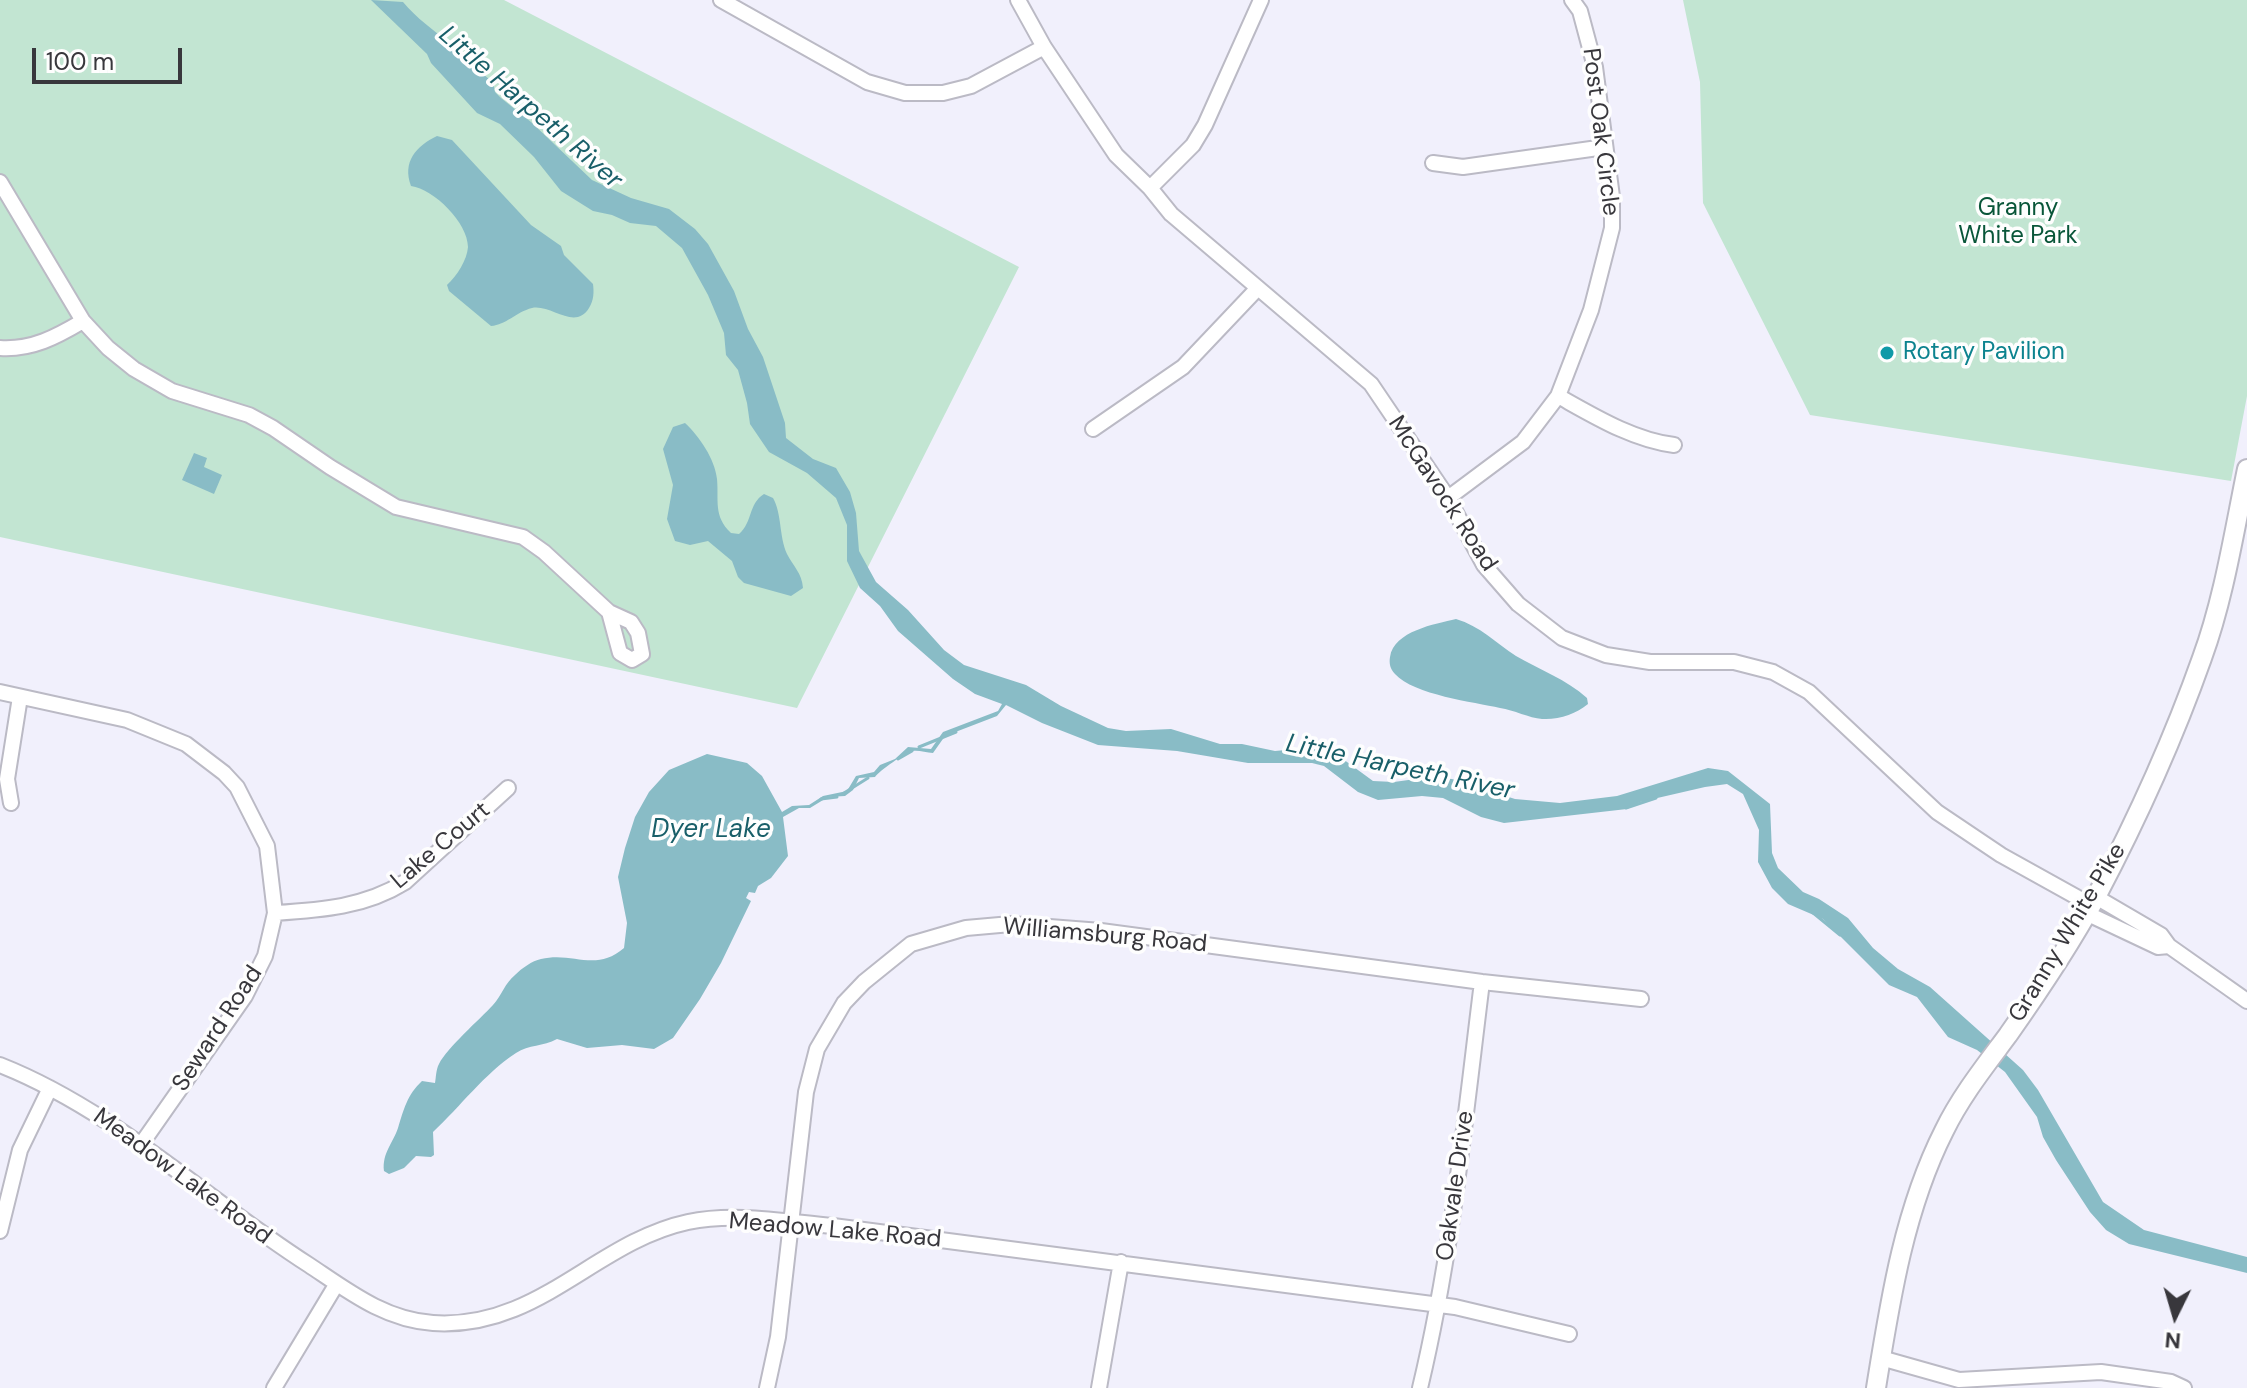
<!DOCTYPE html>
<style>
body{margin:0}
#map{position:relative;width:2247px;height:1388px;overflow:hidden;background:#f1f0fc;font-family:"DM Sans",sans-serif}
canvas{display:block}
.north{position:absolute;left:2135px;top:1276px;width:80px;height:80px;-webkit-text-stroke:6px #fefefe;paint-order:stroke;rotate:185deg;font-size:22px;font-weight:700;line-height:32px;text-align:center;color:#38373c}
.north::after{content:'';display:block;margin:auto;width:28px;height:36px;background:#38373c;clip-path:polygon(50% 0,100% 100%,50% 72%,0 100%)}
.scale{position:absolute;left:32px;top:48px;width:150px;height:36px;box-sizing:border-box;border:4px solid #38373c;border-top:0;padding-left:10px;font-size:24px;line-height:28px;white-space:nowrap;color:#38373c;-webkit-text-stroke:6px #fefefe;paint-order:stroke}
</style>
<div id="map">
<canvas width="2247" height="1388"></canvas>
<div class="north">N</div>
<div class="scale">100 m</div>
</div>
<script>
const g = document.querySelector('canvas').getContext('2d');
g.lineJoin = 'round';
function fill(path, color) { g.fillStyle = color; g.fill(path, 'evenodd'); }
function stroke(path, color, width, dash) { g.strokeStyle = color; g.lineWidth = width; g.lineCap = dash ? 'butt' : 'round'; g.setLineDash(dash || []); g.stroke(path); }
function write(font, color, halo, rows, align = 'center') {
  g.font = font + ' "DM Sans",sans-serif'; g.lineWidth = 7; g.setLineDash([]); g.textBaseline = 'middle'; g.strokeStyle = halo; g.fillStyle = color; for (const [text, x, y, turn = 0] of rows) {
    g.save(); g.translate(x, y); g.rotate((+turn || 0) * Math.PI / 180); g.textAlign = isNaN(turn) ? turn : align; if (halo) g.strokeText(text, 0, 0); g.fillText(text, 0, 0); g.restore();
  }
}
fill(new Path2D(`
 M0 0H504L1019 267 797 708 0 537Z
 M1683 0H2247V396L2231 481 1810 415 1703 203 1700 82Z`), '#c2e5d2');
fill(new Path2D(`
 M371 0 403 2C416 18 434 30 450 44 465 57 477 70 493 82L495 92 501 98 531 122 592 180 631 198 669 209 695 229 708 244 734 291 748 329 763 357 785 423 786 438 813 459 836 468 850 492 856 513 859 551 876 582 908 610 944 650 964 665 1026 685 1061 706 1108 728 1126 731 1171 729 1220 744H1242L1275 751 1318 747 1332 751 1373 781 1394 782 1430 777 1452 779 1515 799 1560 803 1617 796 1708 768 1728 771 1770 804 1772 853 1778 868 1803 892 1819 899 1848 918 1873 948 1898 969 1930 987 2023 1070 2038 1090 2103 1202 2144 1230 2247 1257V1273L2129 1244 2106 1230 2090 1212 2056 1160 2043 1137 2037 1117 2005 1072 1977 1050 1948 1037 1917 997 1889 985 1823 919 1788 904 1772 888 1758 862 1759 830 1743 794 1727 784 1705 787 1640 802 1627 809 1504 823 1481 817 1443 798 1422 796 1378 800 1358 792 1324 766 1312 763H1248L1177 751 1098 745 1042 723 1006 705 997 716 945 736 933 753C926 753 919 750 913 751 906 752 879 771 875 777L859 778 853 790 845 796 828 797 810 808H799L783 817 788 856 771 878 758 886 755 893 749 892 746 898 751 901 721 963 700 999 673 1038 654 1049 622 1045 587 1048 557 1039C543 1047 529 1044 516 1053 484 1074 461 1106 433 1132L434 1155 431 1157 416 1156 404 1168 389 1174 384 1171C382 1153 393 1143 398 1128 404 1109 407 1095 422 1081L435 1083C436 1078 436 1069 439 1064 447 1048 480 1019 493 1005 502 995 505 983 515 975 522 968 532 961 541 959 573 951 595 973 624 948L627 923 618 877 625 848 635 817 649 792 669 770 707 754 747 763 762 776 782 812 792 806 809 805 823 796 847 791 856 776 874 772 880 765 895 759 908 747 931 749 943 732 998 711 1002 704 975 694 953 679 898 631 880 606 860 588 847 561V525L836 498 807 473 769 452 750 424 747 403 738 370 726 355 724 333 708 295 682 248 656 226 630 223 612 215 593 211 561 191 534 157 500 124 477 113 431 63 427 54Z
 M437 136 452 140 531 225 561 246 564 255 593 284C594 292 594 300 589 308 575 331 551 304 532 308 516 312 506 325 491 326L449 291 447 285C457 276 467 260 468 247 468 223 434 189 411 186 402 162 416 146 437 136Z
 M685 423C699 436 715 459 717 479 719 500 713 516 731 533L739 534C753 522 748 504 764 494L773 498C782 514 779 536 787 554 793 566 802 573 803 588L791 596 744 583 738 577 732 561 708 541 690 545 675 541 667 519 673 485 663 449 673 427Z
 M194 453 207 458 204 467 222 475 214 494 182 480Z
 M1456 619C1480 626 1496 643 1516 656 1540 670 1566 679 1587 698L1588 704C1576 714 1559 720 1542 719 1529 718 1514 710 1500 708 1474 702 1414 695 1395 674 1390 669 1389 663 1390 657 1394 631 1435 624 1456 619Z`), '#89bcc6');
stroke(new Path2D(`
 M919 747 956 732
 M898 759 912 751
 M844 793 868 778
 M821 799 837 797
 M1626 808 1656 798
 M1812 912 1840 935`), '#89bcc6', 3);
const minor = new Path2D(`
 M721 0 867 82 905 93H943L971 86 1044 47
 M1018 0 1044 47 1116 155 1150 188 1171 214 1371 384 1448 498 1484 565 1518 604 1562 638 1606 655 1650 662H1734L1773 672 1809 692 1937 812 2001 855 2091 905
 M1433 163 1463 167 1605 147
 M0 182 83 321 108 348 134 369 172 391 249 415 273 428 330 467 396 507 523 537 544 552 609 612 631 622 638 633 642 654 632 660 620 653 609 612
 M1150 188 1193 145 1205 125 1261 0
 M0 348C32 350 56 337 83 321
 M1558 396C1594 416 1633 440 1674 445
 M1093 429 1183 367 1257 289
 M1448 498 1523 442 1558 396 1591 310 1612 228V197L1595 67 1580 11 1572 0
 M0 692 127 720 186 744 224 773 237 787 267 846 275 913 265 956 245 996 140 1146
 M11 803 7 779 20 697
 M2096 897 2161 935 2169 946 2247 1001
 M275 913C322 910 365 907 405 882L508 788
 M2086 913 2158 947 2169 946
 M0 1065C114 1110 207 1200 309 1265 348 1291 385 1320 433 1323 538 1330 595 1242 688 1222 735 1212 786 1222 833 1226L1455 1307 1569 1334
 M0 1231 20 1150 50 1088
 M1881 1358 1959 1380 2101 1372 2171 1382 2184 1388
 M274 1388 336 1285
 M767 1388 778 1337 806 1092 817 1049 844 1003 864 982 911 944 966 928 1011 924 1101 931 1482 982 1641 999
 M1099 1388 1121 1262
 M1420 1388C1452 1254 1465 1118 1482 982`);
const major = new Path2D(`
 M1876 1388C1890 1301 1904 1210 1944 1131 1961 1096 1985 1066 2008 1035 2039 991 2070 945 2096 897 2136 821 2173 740 2202 658 2224 598 2234 532 2247 469`);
stroke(minor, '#bbbac5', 18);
stroke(major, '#bbbac5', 22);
stroke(minor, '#fff', 14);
stroke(major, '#fff', 18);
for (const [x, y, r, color] of [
 [1887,353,8,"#0f9aa8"]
]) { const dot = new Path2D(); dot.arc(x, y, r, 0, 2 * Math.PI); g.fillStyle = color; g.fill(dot); stroke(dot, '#fefefe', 3); }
write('24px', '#38373c', '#fefefe', [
 ["Post Oak Circle",1600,132,83],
 ["McGavock Road",1442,494,57],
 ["Lake Court",441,846,-40],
 ["Granny White Pike",2068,933,-59],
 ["Williamsburg Road",1105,936,5],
 ["Seward Road",218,1029,-57],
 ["Meadow Lake Road",182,1177,36],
 ["Oakvale Drive",1456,1186,-82],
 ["Meadow Lake Road",835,1231,5]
]);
write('24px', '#095639', '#fefefe', [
 ["Granny",2018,209],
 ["White Park",2018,237]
]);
write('24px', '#0d838f', '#fefefe', [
 ["Rotary Pavilion",1903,353]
], 'left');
write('italic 26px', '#195f69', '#fefefe', [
 ["Little Harpeth River",530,108,41],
 ["Little Harpeth River",1400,768,12],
 ["Dyer Lake",711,830]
]);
</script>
